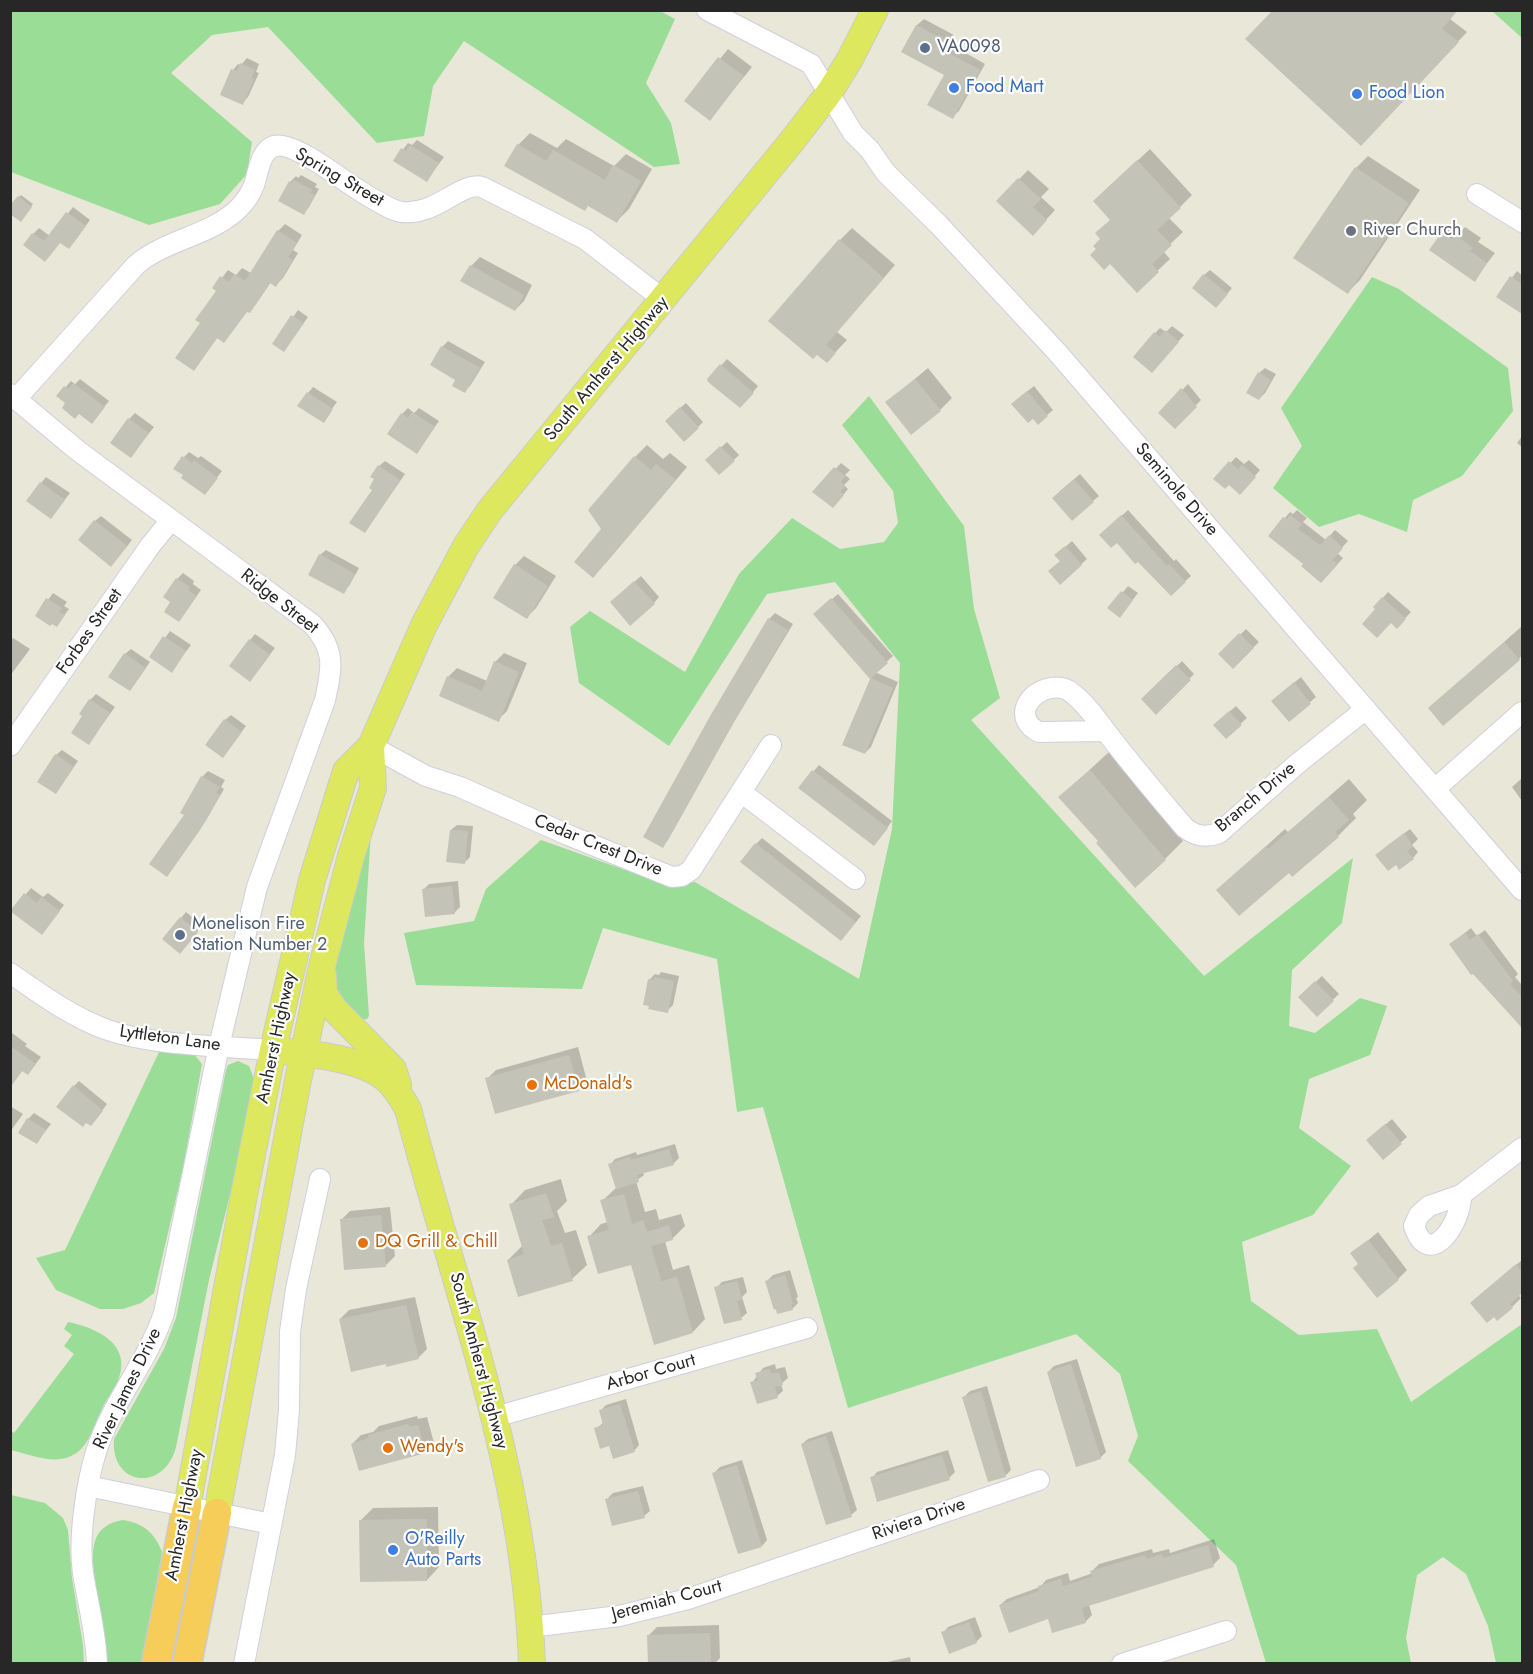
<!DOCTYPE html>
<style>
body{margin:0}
#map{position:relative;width:1533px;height:1674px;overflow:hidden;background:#e9e7d8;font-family:Jost,sans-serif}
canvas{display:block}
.frame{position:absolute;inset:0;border:12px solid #272727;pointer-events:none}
</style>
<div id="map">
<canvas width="1533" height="1674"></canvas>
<div class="frame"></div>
</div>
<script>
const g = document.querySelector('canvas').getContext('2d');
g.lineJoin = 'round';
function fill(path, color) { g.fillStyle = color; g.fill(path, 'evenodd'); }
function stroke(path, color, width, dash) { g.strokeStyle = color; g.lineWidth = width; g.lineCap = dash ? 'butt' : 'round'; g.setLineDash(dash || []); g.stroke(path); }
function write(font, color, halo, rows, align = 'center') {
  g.font = font + ' Jost,sans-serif'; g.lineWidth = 4.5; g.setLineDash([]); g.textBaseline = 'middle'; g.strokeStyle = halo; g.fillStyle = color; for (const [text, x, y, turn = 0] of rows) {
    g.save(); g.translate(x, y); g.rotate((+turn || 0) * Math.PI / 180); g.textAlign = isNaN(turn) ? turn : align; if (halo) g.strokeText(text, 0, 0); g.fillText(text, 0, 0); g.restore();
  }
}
fill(new Path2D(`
 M10 11H660L675 19 646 83 671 123 680 164 654 167 464 41 433 86 424 136 377 143 268 27 212 35 171 73 252 142 247 174 220 204 149 225 11 172Z
 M1492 11H1522V38Z
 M1372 277 1399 289 1508 368 1513 411 1462 476 1413 500 1407 532 1359 514 1319 527 1273 488 1302 446 1281 408Z
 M869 396 964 526 974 609 1000 698 971 720 1204 976 1353 858 1342 923 1292 970 1289 1026 1315 1033 1360 998 1387 1006 1370 1055 1309 1079 1299 1128 1351 1166 1313 1215 1242 1242 1251 1301 1299 1335 1377 1329 1411 1402 1522 1324V1663H1496L1488 1626 1466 1574 1443 1557 1417 1575 1406 1638 1411 1663H1266L1236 1565 1128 1461 1138 1436 1120 1374 1076 1334 848 1408 763 1107 737 1112 717 959 603 928 582 989 416 985 404 933 474 921 486 889 541 840 670 886 695 882 859 979 892 829 900 663 835 582 767 594 669 746 579 683 570 627 590 611 685 672 739 574 792 518 840 549 884 542 898 523 893 491 842 425Z
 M371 831 364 943 369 1016 367 1019 359 1020 336 1004 332 969Z
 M160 1050 193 1053 202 1064 183 1168 154 1293 141 1303 123 1309H100L56 1290 36 1258 65 1250Z
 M238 1061 249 1066 254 1079 240 1154 209 1280 176 1447C164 1493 110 1486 114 1439L164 1349 176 1318 226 1070 228 1065Z
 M68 1322C97 1328 133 1344 118 1381 113 1391 106 1400 102 1409 93 1427 89 1449 69 1457 51 1464 28 1454 11 1450V1431L14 1433 74 1354 64 1346 72 1335 64 1329Z
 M11 1495 45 1503 63 1518 68 1530 72 1578 83 1645 84 1663H11Z
 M123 1520C143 1523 155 1533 162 1552L143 1663H107C109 1631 86 1566 95 1541 99 1528 110 1522 123 1520Z`), '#99dd97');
fill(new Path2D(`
 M924 19 954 35 950 44 985 64 959 111 952 117 946 74 903 52 917 25Z
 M1450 19 1467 32 1370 135 1247 39Z
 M728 49 752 67 710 119 686 101Z
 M247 58 259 64 256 72 259 73 248 97 242 103 233 70 238 64 241 65Z
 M530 133 557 148 566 139 614 166 626 154 652 169 629 209 617 221 518 145Z
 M417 140 444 157 427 180 395 160 408 143 412 145Z
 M1150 149 1192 195 1169 218 1183 232 1163 251 1170 259 1137 290 1098 249 1111 219 1107 189Z
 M1368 156 1420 190 1360 280 1348 292 1356 168Z
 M1028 170 1049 189 1041 197 1055 210 1033 234 998 201Z
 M301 175 317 184 315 187 319 189 309 207 304 213 290 182 296 176 298 178Z
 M21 195 33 204 23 217 19 197Z
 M73 207 90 220 74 242 61 241 45 260 33 234 39 228 50 236Z
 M285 224 302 235 293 250 298 253 283 278 276 285 271 282 256 304 218 337 194 369 202 322 218 291 214 288 228 270 236 275 242 268 251 273 278 231Z
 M1452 224 1462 230 1465 227 1481 238 1478 242 1495 253 1474 280 1431 250Z
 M852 228 895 265 837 332 847 340 827 361 817 353 840 240Z
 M480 257 532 285 524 301 515 310 462 281 471 266Z
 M1210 270 1232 288 1222 300 1204 275Z
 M1517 271 1522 275V312L1498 296Z
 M298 310 308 317 284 350 274 344Z
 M1172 326 1184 335 1158 365 1155 333 1160 328 1166 332Z
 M448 341 485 362 470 386 465 391 457 379 432 365 442 347Z
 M727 359 758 386 746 401 709 379Z
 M928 368 952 398 940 410 887 402Z
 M1265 368 1276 374 1265 393 1259 399V373Z
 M80 379 109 401 97 416 67 403 58 396 71 381 75 384Z
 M1188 384 1201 400 1175 427 1160 413Z
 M1034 386 1053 410 1047 415 1019 398Z
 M313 387 337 402 323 421 308 393Z
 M686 403 703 422 698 427 672 415Z
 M408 408 414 413 419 408 439 421 417 452 402 414Z
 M135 413 154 427 131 456 129 419Z
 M1522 436V447L1517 443Z
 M727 442 739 455 720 473 707 460Z
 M647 445 663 459 670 453 687 467 605 564 603 529 635 457Z
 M189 452 198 458 201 456 222 471 205 493 184 457Z
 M1236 457 1244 464 1249 460 1260 470 1240 493 1229 483 1216 479Z
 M385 461 405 474 365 532 379 466Z
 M841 463 850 470 845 475 850 479 844 485 848 489 839 500 814 492Z
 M1080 474 1099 496 1093 501 1059 492Z
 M46 477 70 493 51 517 41 483Z
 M1128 510 1174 561 1176 559 1191 576 1171 594 1107 529Z
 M1297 510 1307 518 1303 522 1326 540 1335 530 1348 541 1337 553 1343 558 1327 576 1306 563 1270 535 1290 512 1293 514Z
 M101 516 132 540 117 559 95 521Z
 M1072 541 1087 559 1061 583 1062 550Z
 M326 550 359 568 349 586 343 592 320 555Z
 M524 556 556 576 536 608 527 617 515 565Z
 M183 573 194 581 193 584 201 590 179 620 172 602 177 579Z
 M641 576 659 597 654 603 617 597Z
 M1128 586 1138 593 1125 610 1110 608Z
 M1388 592 1411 612 1397 627 1375 607Z
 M53 593 67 602 64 606 69 609 57 625 37 615Z
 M838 594 893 656 875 672 898 682 871 747 865 753 872 679 815 614Z
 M775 613 793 624 734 722 668 840 663 846 769 619Z
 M1522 626V655L1519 659 1430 708Z
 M1246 629 1259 642 1233 667 1220 654Z
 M170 631 191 645 171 671 151 657Z
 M255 634 275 648 250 680V640Z
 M13 638 30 649 10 676V641Z
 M131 649 150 662 130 690 125 654Z
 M504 653 527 663 507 711 498 720 448 677 457 668 487 681 495 662Z
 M1182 661 1194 674 1156 713 1143 699Z
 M1301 677 1316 697 1289 720 1279 695Z
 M96 694 115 707 89 743 84 716 90 700Z
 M1236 706 1247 718 1226 737 1221 719Z
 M231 715 246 726 228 750 225 720Z
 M62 750 78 761 56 792V755Z
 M1109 752 1183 841 1165 859 1100 841 1060 797Z
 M819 765 892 821 879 839 800 787Z
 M208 771 225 780 221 787 224 789 205 822 167 875 186 814 182 812 202 777Z
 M1522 778V801L1512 787Z
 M1349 779 1367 800 1353 814 1356 818 1338 836 1289 871 1218 890 1285 829 1288 832Z
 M457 825 473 826 470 857 464 863 451 830Z
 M1410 829 1418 839 1412 845 1418 852 1413 858 1396 863 1383 849Z
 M762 838 861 916 847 933 756 844Z
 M458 881 460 907 455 912 423 890 429 884Z
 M31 888 43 897 48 893 64 905 47 927 12 911Z
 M186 912 202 925 185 946 181 918Z
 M1471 928 1477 936 1485 930 1518 974 1515 977 1522 985V1014L1517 1020 1457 939Z
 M661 972 679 976 673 1005 667 1011 649 980 655 974 659 975Z
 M1322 976 1339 994 1317 1015 1300 997Z
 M12 1033 27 1044 25 1046 41 1057 28 1074 23 1070 12 1084 10 1035Z
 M578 1047 587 1081 578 1090 487 1079 496 1070Z
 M79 1081 107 1104 96 1119 74 1086Z
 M10 1106 23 1114 10 1132Z
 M34 1113 51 1124 37 1142 28 1119Z
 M1392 1119 1407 1137 1383 1158 1374 1134Z
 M675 1144 679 1158 673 1164 643 1172 644 1175 636 1181 645 1212 656 1209 659 1220 681 1214 685 1226 672 1239 665 1241 673 1270 689 1265 705 1319 693 1332 632 1263 589 1237 601 1224 608 1222 602 1201 617 1187 610 1165 615 1159 636 1152 637 1155Z
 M561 1179 567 1201 557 1211 565 1233 576 1230 587 1265 572 1279 508 1260 523 1245 511 1205 525 1190Z
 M390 1207 395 1256 386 1265 341 1220 350 1211Z
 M1378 1232 1407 1270 1398 1279 1360 1263 1352 1254Z
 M1522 1260V1291L1518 1295 1521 1298 1512 1307 1481 1294Z
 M790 1270 798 1297 796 1298 798 1303 792 1309 767 1281 773 1275Z
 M743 1277 747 1292 742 1297 747 1313 741 1318 716 1288 722 1282Z
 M415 1297 427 1349 418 1358 387 1362 340 1319 349 1310Z
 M1077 1359 1106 1452 1100 1458 1048 1372 1054 1366Z
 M775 1364 776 1369 785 1367 788 1378 781 1384 783 1391 777 1396 752 1383 763 1368Z
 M987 1386 1011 1470 1006 1475 989 1480 964 1397 970 1391Z
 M626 1399 639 1445 634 1451 610 1445 596 1429 604 1422 601 1410 606 1405Z
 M417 1416 418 1419 427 1417 434 1443 425 1452 352 1444 361 1435 373 1432 379 1426Z
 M832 1431 857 1510 851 1515 802 1444 808 1439Z
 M948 1450 955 1472 949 1478H872L877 1472Z
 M742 1460 767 1540 762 1546 714 1473 720 1467Z
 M643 1486 650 1511 644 1516 607 1499 613 1493Z
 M438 1507 439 1567 427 1580 361 1520 373 1508Z
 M1214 1539 1220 1558 1213 1565 1089 1605 1092 1615 1085 1622 1049 1617 1000 1605 1007 1599 1040 1587 1046 1580 1068 1573 1070 1581 1093 1573 1092 1571 1099 1564 1152 1549 1153 1553 1169 1549 1170 1553Z
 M975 1617 982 1636 976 1642 943 1633 948 1627Z
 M719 1625 720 1658 714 1664H649L648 1636 657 1627Z
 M910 1657 911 1664H882L883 1663Z`), '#0003');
fill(new Path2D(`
 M1273 10H1458L1442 29 1459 42 1361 146 1245 39Z
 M916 25 949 42 945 51 980 70 953 119 927 105 944 75 901 52Z
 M718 57 744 76 710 121 684 101Z
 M240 63 255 70 251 78 254 79 243 105 220 95 231 69 237 71Z
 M517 144 546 161 553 150 605 180 613 165 641 181 617 223 588 206 585 211 504 166Z
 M410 145 439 163 427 182 393 161 401 148 406 151Z
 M1137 160 1181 208 1157 230 1172 245 1152 264 1159 272 1137 293 1110 264 1104 270 1090 255 1096 249 1093 246 1100 239 1095 233 1110 220 1093 201Z
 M1355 167 1409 203 1348 294 1293 258Z
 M1018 178 1041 199 1033 207 1047 220 1033 236 996 201Z
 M294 180 312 190 310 193 315 195 304 215 278 201 289 181 292 183Z
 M18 196 32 207 21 222 10 214V205Z
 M66 212 86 226 69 249 60 243 45 262 23 245 32 233 44 241Z
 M277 230 297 243 288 257 293 260 276 287 270 283 250 313 247 312 224 343 217 338 194 371 175 358 200 323 195 320 216 291 212 288 220 276 229 282 234 274 245 281Z
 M1442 232 1452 239 1455 235 1473 248 1470 251 1487 263 1475 282 1429 250Z
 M839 239 884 278 826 345 836 353 827 363 817 355 813 359 768 321Z
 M470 265 524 295 515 311 460 281Z
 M1203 274 1228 294 1216 308 1192 288Z
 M1510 276 1522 284V314L1496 297Z
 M291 315 304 323 284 352 272 344Z
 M1165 330 1179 342 1152 373 1133 357 1154 332 1159 337Z
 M441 346 480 368 465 393 452 386 455 380 430 365Z
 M720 364 754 393 740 408 708 382 707 379Z
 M1258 372 1271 380 1259 400 1246 393Z
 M915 379 941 411 911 435 885 402Z
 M73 383 105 407 92 424 79 414 75 419 62 408 65 403 56 396 64 386 69 389Z
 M1181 388 1197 407 1175 429 1158 413Z
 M1027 391 1048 416 1038 425 1033 419 1028 423 1011 404Z
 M307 392 333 409 324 423 297 406Z
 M680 407 699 428 684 442 665 421Z
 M412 412 435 427 417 454 387 434 401 413 408 418Z
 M128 418 149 433 131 458 110 443Z
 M720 446 735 461 719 475 705 460Z
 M182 456 192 463 194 460 218 478 205 495 181 478 183 475 173 469Z
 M634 456 651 470 656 464 676 480 593 578 574 562 601 529 588 510Z
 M1229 461 1238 469 1242 465 1256 477 1240 495 1229 485 1225 489 1213 479Z
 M378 465 400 480 365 533 349 523 372 490 369 488 374 479 370 477Z
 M834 467 845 476 841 482 845 486 840 492 844 495 833 508 812 492Z
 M1074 479 1094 502 1072 521 1052 498Z
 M40 482 65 500 51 519 26 501Z
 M1121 515 1167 566 1169 564 1186 582 1171 596 1138 562 1135 564 1117 543 1111 548 1099 535Z
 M1290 515 1302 524 1298 529 1320 545 1329 535 1343 548 1333 560 1338 564 1321 583 1301 566 1303 564 1268 536 1283 517 1287 519Z
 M94 520 127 546 111 567 78 540Z
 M1065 546 1082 565 1060 585 1048 571 1060 561 1054 555Z
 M319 554 355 574 344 594 308 575Z
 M514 564 548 586 527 619 493 598Z
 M176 578 190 587 188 590 197 596 179 622 164 612 170 602 163 597Z
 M634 581 655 604 630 626 610 602Z
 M1121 591 1133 600 1120 618 1107 608Z
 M1382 597 1406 619 1397 629 1391 623 1377 638 1362 624 1375 609 1373 607Z
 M46 598 62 608 59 612 65 615 57 627 52 624 50 626 35 616Z
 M831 598 888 663 871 678 893 688 865 754 842 745 870 679 813 614Z
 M768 618 788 630 729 730 663 848 643 837 709 718Z
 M1239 633 1254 648 1233 669 1218 654Z
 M163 636 186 651 172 673 149 657Z
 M249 639 270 655 250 682 229 666Z
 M1504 642 1520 660 1443 726 1428 708Z
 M124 653 146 668 130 691 108 677Z
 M494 661 519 672 499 722 439 696 447 676 482 691Z
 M1176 665 1191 680 1156 715 1141 699Z
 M1294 682 1311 704 1289 722 1271 701Z
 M89 699 110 713 89 745 71 733 82 716 79 714Z
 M1229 711 1242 725 1226 739 1213 725Z
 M224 719 242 732 223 758 205 745Z
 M55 754 74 767 56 794 37 782Z
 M812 770 888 828 874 846 798 788Z
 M1090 770 1166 860 1135 888 1096 843 1098 841 1058 797Z
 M201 776 220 787 216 793 220 795 200 830 167 877 149 864 184 815 180 813Z
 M1329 797 1349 820 1335 832 1339 837 1292 877 1289 873 1239 916 1216 890 1266 846 1268 849Z
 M450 830 468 831 465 864 446 862Z
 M1404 833 1413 846 1407 851 1414 859 1399 870 1396 865 1388 871 1375 855Z
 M755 843 856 922 841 941 740 862Z
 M452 886 455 914 425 917 422 889Z
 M24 893 37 903 41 897 60 911 42 935 10 911Z
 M180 917 198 932 180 954 162 939Z
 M1465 933 1470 940 1478 934 1513 981 1510 984 1522 997V1028L1473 974 1471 975 1449 944Z
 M654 977 674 981 668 1013 648 1009 649 1006 643 1005 648 979 654 980Z
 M1315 981 1334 1001 1317 1017 1298 997Z
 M10 1046 36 1064 28 1075 22 1071 10 1088Z
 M569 1055 579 1091 495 1114 485 1078Z
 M73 1085 103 1111 91 1126 86 1123 83 1127 56 1107Z
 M27 1118 46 1130 37 1144 18 1133Z
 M1385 1124 1402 1144 1383 1160 1366 1140Z
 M669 1149 674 1165 637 1175 639 1182 616 1189 608 1164 630 1157 631 1160Z
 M546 1193 554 1217 542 1220 551 1246 562 1243 573 1281 518 1297 507 1260 524 1254 509 1204Z
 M624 1194 632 1224 643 1220 647 1232 669 1225 673 1240 651 1246 661 1281 677 1277 693 1333 654 1345 631 1265 598 1274 587 1236 609 1230 600 1200Z
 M381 1215 386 1267 344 1270 340 1219Z
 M1368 1240 1399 1280 1377 1298 1353 1268 1358 1264 1350 1253Z
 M1516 1264 1522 1272V1293L1510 1304 1513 1308 1497 1321 1494 1317 1487 1323 1470 1303Z
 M785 1275 793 1304H791L793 1310 777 1314 776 1309 774 1310 765 1281Z
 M737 1281 742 1299 737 1301 742 1320 724 1324 714 1287Z
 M406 1305 419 1359 386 1367V1364L351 1372 339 1319Z
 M1071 1364 1101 1459 1076 1467 1047 1372Z
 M769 1369 771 1374 779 1372 783 1385 775 1387 778 1398 757 1404 750 1382 758 1380 755 1373Z
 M981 1391 1006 1477 988 1482 962 1397Z
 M620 1404 635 1452 613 1459 609 1446 600 1449 594 1428 603 1425 599 1410Z
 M408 1424 409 1427 418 1425 426 1453 359 1471 351 1444 369 1438 368 1435Z
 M826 1436 852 1517 826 1525 801 1444Z
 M942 1455 950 1480 877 1502 870 1477Z
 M737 1465 762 1547 738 1554 712 1473Z
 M638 1491 645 1518 612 1526 605 1499Z
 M427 1519V1581L360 1582 359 1520Z
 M1208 1545 1214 1567 1082 1608 1086 1623 1052 1633 1048 1619 1009 1633 999 1605 1039 1591 1038 1586 1061 1579 1063 1586 1092 1577 1090 1571 1145 1555 1147 1559 1162 1554 1163 1558Z
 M969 1622 977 1643 949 1654 941 1632Z
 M710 1633 711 1664H648L647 1635Z`), '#c4c3b8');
const minor = new Path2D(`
 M707 10 811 64 853 133 870 150 886 173 938 224 1056 351 1522 890
 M1477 194 1522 222
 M10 394 77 450 312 624C336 650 332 668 325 700L257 887 219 1046 164 1313C147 1363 112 1402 96 1452 86 1485 78 1539 83 1573 88 1604 96 1633 97 1664
 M16 399 136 265C166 239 211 236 239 208 245 202 251 193 254 185 259 170 261 142 283 146 309 151 351 188 377 201 386 206 393 211 402 212 436 216 461 181 482 187L585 239 664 300
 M1105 731 1039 732C1013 719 1027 692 1051 688 1058 687 1066 688 1072 693 1088 705 1102 727 1114 742 1137 771 1161 800 1185 828 1196 836 1205 838 1219 833L1297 764 1366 709
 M10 746 150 546 171 520
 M371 746 426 776 460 787 568 835 672 877 682 876 691 870 771 745
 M1435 789 1522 712
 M741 792 855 879
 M10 973C41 994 70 1016 105 1029 152 1046 223 1046 273 1050
 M1461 1195C1462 1222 1429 1272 1414 1226L1419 1215 1429 1206 1461 1195 1522 1148
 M495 1417 807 1328
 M88 1486 271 1524
 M530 1627 619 1616 688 1599 1039 1480
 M244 1664 285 1455 289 1410 290 1332 296 1289 320 1179
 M1122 1664 1226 1631`);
const major = new Path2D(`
 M323 975 324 994 335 1010 393 1069 398 1085
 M289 1052C317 1054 364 1060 386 1079 396 1088 402 1098 408 1109 456 1294 525 1470 532 1664
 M187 1507 244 1195 273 1050 312 880 346 771 371 746 424 625 466 546 490 510 792 141 829 93 850 59 875 10
 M217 1513 298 1080 322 966 351 856 373 788 371 746`);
const highway = new Path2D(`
 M156 1664 187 1507
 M187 1664 217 1513`);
stroke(minor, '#d0cedf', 22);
stroke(major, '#cbcbcb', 28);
stroke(highway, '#cbcbcb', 31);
stroke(minor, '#fff', 20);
stroke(major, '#dde85f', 26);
stroke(highway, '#f5cd58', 28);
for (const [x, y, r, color] of [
 [925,48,6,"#5c6f8a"],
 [954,88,6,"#3f7fe0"],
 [1357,94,6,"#3f7fe0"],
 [1351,231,6,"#6b7280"],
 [180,935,6,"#5c6f8a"],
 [532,1085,6,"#e8710a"],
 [363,1243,6,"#e8710a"],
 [388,1448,6,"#e8710a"],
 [393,1550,6,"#3f7fe0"]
]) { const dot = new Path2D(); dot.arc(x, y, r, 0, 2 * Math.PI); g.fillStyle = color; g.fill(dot); stroke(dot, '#fff', 2); }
write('18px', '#4e5e75', '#fff', [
 ["VA0098",937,48],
 ["Monelison Fire",192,925],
 ["Station Number 2",192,946]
], 'left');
write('18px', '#366cbe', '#fff', [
 ["Food Mart",966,88],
 ["Food Lion",1369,94],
 ["O'Reilly",405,1540],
 ["Auto Parts",405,1561]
], 'left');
write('18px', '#272727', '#fff', [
 ["Spring Street",339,178,30],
 ["South Amherst Highway",607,369,-50],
 ["Seminole Drive",1176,490,49],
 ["Ridge Street",279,602,38],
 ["Forbes Street",90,632,-55],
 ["Branch Drive",1256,798,-40],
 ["Cedar Crest Drive",598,846,22],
 ["Amherst Highway",277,1038,-78],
 ["Lyttleton Lane",170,1039,8],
 ["South Amherst Highway",478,1361,75],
 ["Arbor Court",651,1373,-16],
 ["River James Drive",128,1389,-64],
 ["Amherst Highway",185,1515,-79],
 ["Riviera Drive",919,1520,-19],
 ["Jeremiah Court",667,1601,-15]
]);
write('18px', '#5b616d', '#fff', [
 ["River Church",1363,231]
], 'left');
write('18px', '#c56008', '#fff', [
 ["McDonald's",544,1085],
 ["DQ Grill & Chill",375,1243],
 ["Wendy's",400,1448]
], 'left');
</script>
